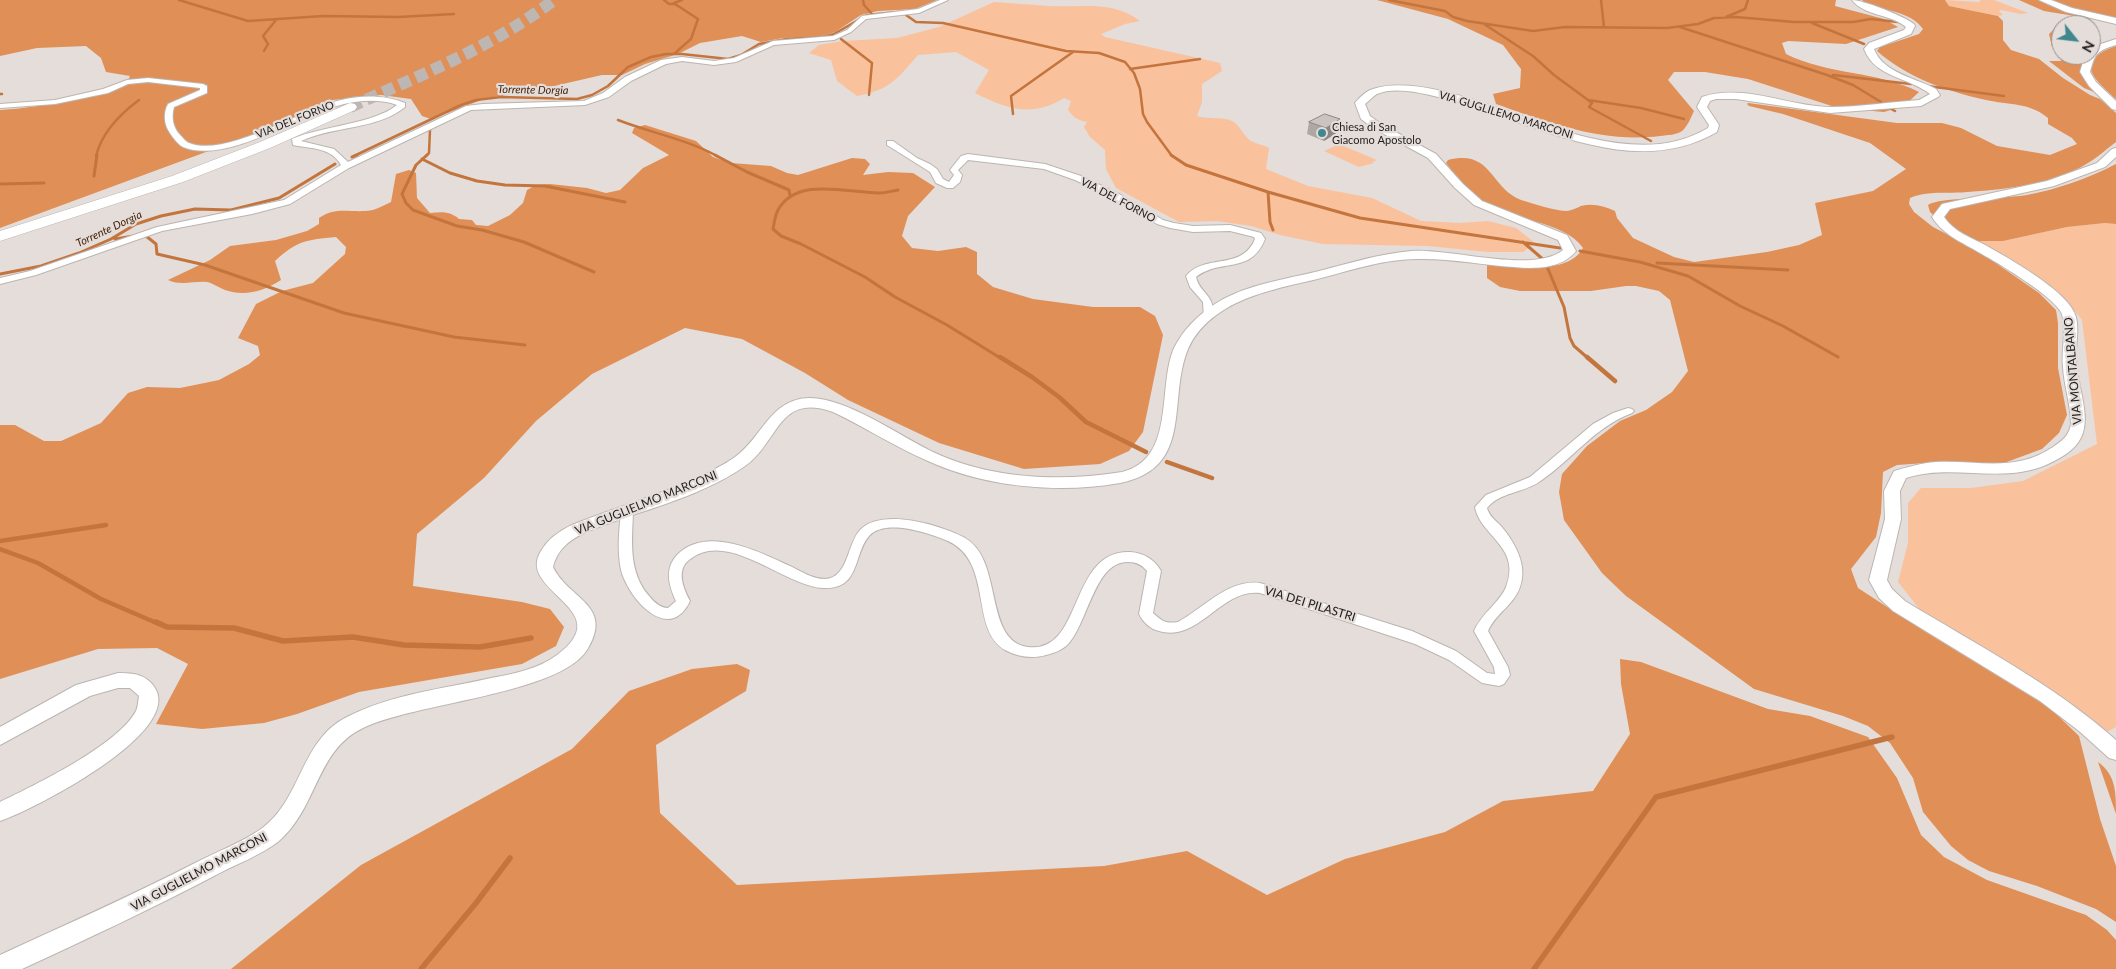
<!DOCTYPE html>
<style>
body{margin:0}
#map{position:relative;width:2116px;height:969px;overflow:hidden;background:#e4ddd9;font-family:Lato,sans-serif}
canvas{display:block}
.north{position:absolute;left:2051px;top:15px;width:50px;height:50px;box-sizing:border-box;background:#e4ddd9;border:1px solid #95908d;border-radius:50%;rotate:119deg;font-size:14px;font-weight:700;line-height:20px;text-align:center;color:#1f1c1b}
.north::after{content:'';display:block;margin:auto;width:18px;height:22px;background:#40888f;clip-path:polygon(50% 0,100% 100%,50% 72%,0 100%)}
</style>
<div id="map">
<canvas width="2116" height="969"></canvas>
<div class="north">N</div>
</div>
<script>
const g = document.querySelector('canvas').getContext('2d');
g.lineJoin = 'round';
function fill(path, color) { g.fillStyle = color; g.fill(path, 'evenodd'); }
function stroke(path, color, width, dash) { g.strokeStyle = color; g.lineWidth = width; g.lineCap = dash ? 'butt' : 'round'; g.setLineDash(dash || []); g.stroke(path); }
function write(font, color, halo, rows, align = 'center') {
  g.font = font + ' Lato,sans-serif'; g.lineWidth = 4.5; g.setLineDash([]); g.textBaseline = 'middle'; g.strokeStyle = halo; g.fillStyle = color; for (const [text, x, y, turn = 0] of rows) {
    g.save(); g.translate(x, y); g.rotate((+turn || 0) * Math.PI / 180); g.textAlign = isNaN(turn) ? turn : align; if (halo) g.strokeText(text, 0, 0); g.fillText(text, 0, 0); g.restore();
  }
}
fill(new Path2D(`
 M1945 0 1979 2 1981 0H1994L2028 13 2021 14 2001 10 1999 11 2003 15 1998 16 1949 6Z
 M994 2C1012 3 1030 5 1049 6 1080 8 1113 0 1140 21L1125 24 1101 34 1105 37 1220 63 1222 71 1202 84V102L1197 116C1209 120 1221 116 1232 121 1241 126 1243 136 1251 141 1256 144 1264 145 1269 148L1266 169 1308 186 1372 198 1421 221 1460 223 1488 221 1516 228 1535 243 1523 252H1488L1428 246 1323 244 1280 235 1251 226 1217 221 1179 222 1116 188 1106 169 1105 150 1090 137 1084 127 1087 122C1078 120 1074 118 1068 110L1071 101 1064 98C1032 118 1007 109 975 93L989 70 956 52 918 55C896 80 891 89 857 96L837 81 831 60 809 53 819 45 843 41 897 38 939 27Z
 M1339 144 1377 160 1372 162 1374 163 1359 167 1324 151Z
 M2105 223 2116 224V727L2105 733 2051 690 1921 611 1898 582 1908 543V503L1921 488H1971L2023 481 2097 444 2082 320C2056 285 2013 264 1977 241H2003L2067 227Z`), '#fac19d');
fill(new Path2D(`
 M0 0H937L915 9 878 11 861 15 835 32 822 36 783 38 761 42 742 36 700 43 678 54 645 64 622 75H602L528 92 487 98 431 119 422 116 411 99 381 95 333 100 271 128 0 228V110C44 107 85 99 126 85L130 76 106 72 101 58 86 46 37 48 0 56Z
 M1377 0H1836L1835 6 1884 19 1898 27 1846 44 1788 41 1782 43 1786 54C1828 75 1878 71 1919 92L1904 106 1884 112 1838 108 1748 79 1705 72H1674L1668 80 1694 111C1691 117 1688 126 1682 131 1677 135 1667 135 1660 136 1602 143 1550 123 1496 104L1493 94 1520 88 1521 69 1503 45 1448 19Z
 M1863 0H1945L1949 6 1998 16 2003 21V40L2011 50 2039 59 2063 78 2090 95 2100 99 2116 113V142C2103 152 2091 163 2075 170 2043 185 2002 190 1967 192 1948 194 1928 190 1910 198L1909 204 1914 212 1933 227 1977 250 2039 293 2056 310 2058 323V368L2067 415 2059 433 2042 449 1996 466 1940 462 1897 465 1883 472 1881 513 1876 537 1851 569 1858 588 1924 631 2050 708 2079 736 2100 819 2116 866V922L2096 909 2037 886 1989 871 1968 860 1951 846 1923 812 1913 778 1890 743 1868 726 1843 716 1754 689 1626 596 1602 573 1564 520 1559 492 1562 474 1587 446 1620 421 1646 410 1672 392 1688 371 1670 300 1659 291 1636 286H1626L1591 291H1520L1500 287 1487 278V265C1513 266 1568 276 1583 248 1564 220 1510 221 1483 202 1468 192 1456 176 1446 163L1448 160C1492 149 1490 188 1521 200 1534 204 1553 210 1566 211 1571 211 1576 208 1581 206 1593 203 1604 206 1615 211L1617 218 1633 238 1674 257 1694 262 1767 252 1799 245 1822 235 1815 203 1873 191 1906 169 1870 143 1783 114 1749 106 1747 104 1748 103 1897 123H1942L1961 128 1997 146 2050 155 2077 144 2072 138 2048 124V118C2029 102 2008 105 1986 100 1946 91 1908 78 1877 51L1880 47 1919 34 1923 29C1910 10 1881 11 1862 2Z
 M2019 0H2039L2093 19 2044 11Z
 M2047 0H2116V20L2075 10Z
 M2066 22 2079 25H2061V51L2052 47 2049 34 2058 25V23Z
 M2116 46V99C2093 78 2073 61 2116 46Z
 M2064 55H2084C2077 71 2083 80 2094 92L2084 88 2049 61H2061Z
 M645 125 696 141 713 157 731 163 771 166 787 173 798 175 852 158 865 159 870 164 863 175 888 172 913 173 935 187 908 216 902 236 912 248 938 251 966 247 977 252V274L993 287 1033 299 1093 307H1140L1155 316 1163 335 1143 432 1129 451 1100 464 1024 469 939 443 848 400 805 373 742 339 685 328 592 374 536 421 484 478 417 534 413 586 522 602 550 609 564 627 556 646 522 664 359 692 297 714 264 723 202 729 156 724 188 664 157 648 98 649 0 679V425H15L44 441H61L101 423 128 393 147 387 180 388 219 380 249 364 260 355 258 346 238 338 256 304 282 291 313 283 345 254 346 247 336 237C306 240 298 240 275 261L281 280C264 291 245 297 225 290 219 288 213 283 207 282 193 281 181 286 168 280L210 260 230 246 276 240 307 231 319 224V218C335 207 347 212 365 211 374 211 383 206 391 202L396 174 409 170 416 173 417 198 430 213C441 212 450 211 459 219L472 220 476 225 488 226 510 215 523 203 527 190 536 185 550 184 587 188 606 193 620 190 643 168 669 155 632 133 634 128Z
 M2116 164V224L2105 223 2067 227 2003 241H1977L1939 220 1930 212 1928 205C1939 197 2001 198 2020 196 2050 192 2090 178 2116 164Z
 M1620 659 1641 662 1768 709 1810 716 1868 737 1897 778 1921 835 1944 857 1987 880 2086 915 2107 930 2116 940V969H231L361 865 572 749 629 691 692 669 737 664 750 670 746 691 656 745 660 813 737 885 1104 866 1187 851 1267 895 1345 859 1445 832 1503 801 1593 791 1630 734 1621 684Z
 M2098 762C2116 775 2116 792 2116 814Z`), '#e08f57');
stroke(new Path2D(`
 M179 0 248 21 323 16 398 17 454 14
 M664 0 669 4H675L698 19 691 39 675 53
 M863 0 864 5 872 14
 M1389 0 1445 11 1453 17 1467 21 1533 31 1565 27 1667 28 1698 24 1714 18 1736 17 1794 22H1853L1871 19 1898 22
 M1601 0 1604 27
 M674 3 682 0
 M906 15 916 22 943 23 1066 51 1099 53 1125 62 1134 73 1140 89 1143 114 1147 122 1172 156
 M1726 17 1745 9 1748 0
 M1812 23 1864 44
 M1484 24 1533 56 1554 75 1588 100 1641 108 1684 119
 M1680 27 1827 75 1853 85 1881 102
 M841 39 872 63 869 95
 M264 51 268 44 263 36 276 20
 M1130 69 1200 59
 M1833 75 1911 84
 M1927 86 2004 96
 M0 94H2
 M1589 101 1592 103 1589 107 1651 141
 M1891 109 1895 111
 M1013 114 1011 96 1073 52
 M618 120C651 133 686 139 717 156
 M96 156C102 132 120 114 139 100
 M354 156 461 105 476 100 501 97 577 99 592 95 608 86 628 67 651 57 666 54H682L728 59 741 55 759 44 787 39 823 37 834 34 867 15 898 12
 M426 156 429 153 430 130`), '#c4753d', 2.5);
stroke(new Path2D(`
 M427 155 416 165 402 194 406 203 413 210 457 226 482 230 524 242 594 272
 M715 155 747 172 789 190 790 196
 M1171 155 1186 165 1268 192 1360 218 1560 248
 M352 157 357 155
 M422 159 450 173 477 181 505 185 545 186 625 202
 M94 176 97 155
 M0 184 44 183
 M898 190C892 191 885 193 879 193 848 193 797 176 778 210 775 216 774 223 773 229L781 236 801 244 865 277 895 297 947 325 1002 359
 M1268 192 1270 222 1273 230
 M146 236 156 244 157 254 205 265 344 313 454 337 525 345
 M115 239 134 236
 M1523 242 1545 261
 M1580 251 1640 262 1688 276 1740 306 1783 326 1838 357
 M1657 263 1788 270
 M1548 269 1564 307 1570 338 1574 346 1589 359
 M0 274 41 266 79 253 111 239 136 224 161 216 195 209 231 210 279 198 335 164`), '#c4753d', 3);
stroke(new Path2D(`
 M1000 357 1032 377 1059 397 1086 422 1146 452
 M1587 357 1615 381
 M1167 462 1212 478
 M0 541 106 525
 M0 549 38 563 101 599 159 624`), '#c4753d', 4.5);
stroke(new Path2D(`
 M156 622 167 627 234 628 283 641 353 637 404 645 480 647 531 638
 M421 969 476 903 510 858
 M1534 969 1656 797 1892 737`), '#c4753d', 5.5);
stroke(new Path2D(`
 M350 107C421 75 492 47 554 0`), '#bdb6b3', 12, [12, 6]);
const minor = new Path2D(`
 M940 0H948L919 13 866 19 851 32 834 40 774 45 736 62 714 65 682 61 666 64 631 81 609 97 585 105 471 110 349 168 290 204 252 214 162 231 36 275 0 284V278L30 271 157 227 284 200 341 165C331 147 311 149 293 145L292 139C321 126 374 124 397 105 382 99 359 100 344 104 300 114 227 165 183 147 179 145 173 138 170 133 164 125 163 113 168 104L200 90V88L148 82 128 84 108 93 55 104 0 108V104L55 100 103 89 127 80 148 78 203 84 207 86V93L174 107C171 118 173 128 181 136 183 138 186 142 189 143 226 158 302 109 341 100 361 95 386 95 405 103V107C377 130 333 126 301 141L334 149 348 162 466 106 483 104 584 101 603 93 625 77 661 60 682 57 714 61 734 58 773 41 833 36 847 30 862 16 918 9Z
 M887 141H893L917 158 930 164 937 169 943 179 949 182 954 175 950 170 961 156 968 154 1045 164 1081 176 1121 195 1163 220 1174 223 1193 226 1230 225 1261 233 1265 239C1251 275 1220 258 1196 277 1200 294 1215 294 1213 316L1208 319 1204 318 1203 302 1190 287 1186 276C1206 253 1242 271 1255 239L1254 237 1230 231 1193 232 1170 228 1157 224 1115 199 1075 180 1044 169 968 160 958 170 962 175 960 182 953 188H947L936 183 930 172 887 145Z
 M1628 408 1632 409 1634 411 1632 413C1593 428 1572 460 1539 482 1523 493 1500 492 1487 508 1489 516 1495 520 1501 526 1515 543 1528 565 1520 587 1514 605 1495 614 1488 631L1508 667 1510 675 1504 684 1499 686 1482 683 1449 660 1415 644 1260 593C1221 588 1199 643 1159 631 1150 629 1143 622 1139 614L1147 571C1142 565 1137 562 1128 562 1095 561 1088 622 1069 643 1063 650 1054 653 1046 655 1032 659 1018 657 1005 650 969 629 994 562 948 541 929 533 885 518 869 536 853 554 861 590 823 588 784 586 727 528 689 560 676 570 683 588 690 601 669 645 628 598 621 570 617 551 619 531 621 512L627 508 633 512C632 541 628 572 649 596 654 602 660 608 668 608L676 601C669 586 664 569 677 555 706 525 758 551 790 566 801 571 812 579 825 579 849 578 847 542 861 529 884 508 940 525 965 538 1004 560 983 641 1028 647 1084 654 1068 550 1130 552 1144 553 1154 559 1161 571L1153 613C1162 621 1165 624 1178 622 1204 608 1228 579 1260 583L1412 631 1456 651 1487 673 1495 674 1494 667 1474 631C1482 613 1500 602 1506 587 1522 547 1480 536 1475 507L1486 495 1530 477 1593 424 1613 413Z`);
const tertiary = new Path2D(`
 M1852 0C1863 0 1904 16 1914 24L1915 26 1911 34 1874 49C1883 73 1916 78 1936 89L1940 95 1938 97 1921 106 1830 113 1736 99H1716L1710 101 1707 107 1719 125 1717 132C1628 184 1523 116 1434 96 1417 92 1393 87 1377 94 1373 96 1369 101 1365 104L1370 116 1381 124 1436 154 1463 184 1482 201 1567 235 1576 251C1562 269 1535 269 1514 267 1482 265 1449 258 1417 259 1386 259 1355 269 1325 277 1302 283 1279 287 1256 295 1229 304 1200 321 1188 349 1167 400 1195 468 1120 483 1058 494 985 487 928 461 895 447 865 427 833 412 778 392 779 442 745 466 698 499 636 511 584 533 568 541 557 550 553 567 568 599 615 605 587 650 559 694 414 703 363 728 316 750 318 807 279 841 262 855 234 865 214 876 151 909 87 939 22 969H0V955C65 925 131 896 195 863 216 852 241 843 261 829 302 800 300 740 347 717 391 694 443 689 491 678 512 674 539 669 557 655 620 609 515 592 541 551 548 539 559 531 572 525 614 508 657 496 699 477 711 471 724 465 735 457 762 438 770 399 809 398 845 397 900 436 933 452 990 479 1059 482 1122 472 1176 459 1157 387 1174 348 1183 330 1198 315 1215 304 1245 285 1281 280 1315 272 1347 264 1378 254 1411 251 1451 248 1534 274 1563 250L1558 240 1474 205 1455 188 1428 158 1373 128 1361 119 1355 103C1359 98 1366 91 1373 89 1430 71 1530 125 1590 138 1630 147 1671 150 1708 128L1709 125 1697 107 1702 97C1744 83 1789 107 1831 107 1860 107 1890 102 1919 100L1930 94C1909 77 1875 78 1864 49L1869 43 1904 30 1906 27C1891 14 1864 16 1852 0Z
 M2039 0H2051L2072 8 2116 18V24L2066 12Z
 M2116 39V45C2097 51 2095 53 2090 72L2096 82 2116 101V110L2112 109 2089 86 2080 72 2085 55H2091V49L2095 46Z
 M2116 148V157L2105 167 2054 186 1950 209 1944 217C1954 232 1972 238 1987 246 2010 259 2063 289 2074 312 2080 324 2076 341 2076 354 2076 365 2078 376 2080 387 2089 426 2089 446 2048 464 2003 485 1953 463 1906 478L1900 491 1901 519 1887 580 1892 589 1905 601C1977 645 2053 684 2116 740V760L2109 758 2079 731 2040 701 1893 611 1879 598 1869 580 1885 519 1884 491 1894 471C1908 467 1921 463 1936 462 1978 460 2015 473 2053 447 2062 441 2069 436 2071 424 2071 405 2064 386 2063 367 2061 351 2067 330 2062 314 2055 297 1998 263 1980 253 1962 242 1944 236 1932 217L1942 204 2047 181 2097 163 2112 149Z
 M118 673C133 673 146 674 155 688 183 733 33 810 0 821V802C35 785 118 745 136 711 138 707 138 701 139 696L130 688H118L90 696 0 745V727L76 685Z`);
const trunk = new Path2D(`
 M350 103 355 104 357 107 355 110 270 148 183 182 0 241V231L172 176 260 142Z`);
stroke(minor, '#bbb5b1', 2);
stroke(tertiary, '#bbb5b1', 2);
stroke(trunk, '#bbb5b1', 1);
fill(minor, '#fff');
fill(tertiary, '#fff');
fill(trunk, '#fff');
fill(new Path2D(`
 M1309 122 1338 132 1324 141 1307 134Z`), '#aea8a4');
fill(new Path2D(`
 M1340 119 1338 132 1324 141 1326 128Z`), '#8d8886');
const building = new Path2D(`
 M1325 114 1340 119 1326 128 1309 122Z`);
fill(building, '#cac3bf');
stroke(building, '#8d8886', 1);
for (const [x, y, r, color] of [
 [1322,133,5,"#40888f"]
]) { const dot = new Path2D(); dot.arc(x, y, r, 0, 2 * Math.PI); g.fillStyle = color; g.fill(dot); stroke(dot, '#e4ddd9', 2); }
write('italic 11px', '#45240c', '#e4ddd9', [
 ["Torrente Dorgia",533,90,1],
 ["Torrente Dorgia",109,229,-25]
]);
write('11px', '#1f1c1b', '#e4ddd9', [
 ["VIA GUGLILEMO MARCONI",1506,115,17],
 ["VIA DEL FORNO",295,120,-22],
 ["VIA DEL FORNO",1118,200,28]
]);
write('11px', '#1f1c1b', '#e4ddd9', [
 ["Chiesa di San",1332,127],
 ["Giacomo Apostolo",1332,140]
], 'left');
write('12px', '#1f1c1b', '#e4ddd9', [
 ["VIA MONTALBANO",2073,371,-95],
 ["VIA GUGLIELMO MARCONI",646,503,-22],
 ["VIA DEI PILASTRI",1310,604,17],
 ["VIA GUGLIELMO MARCONI",199,872,-28]
]);
</script>
